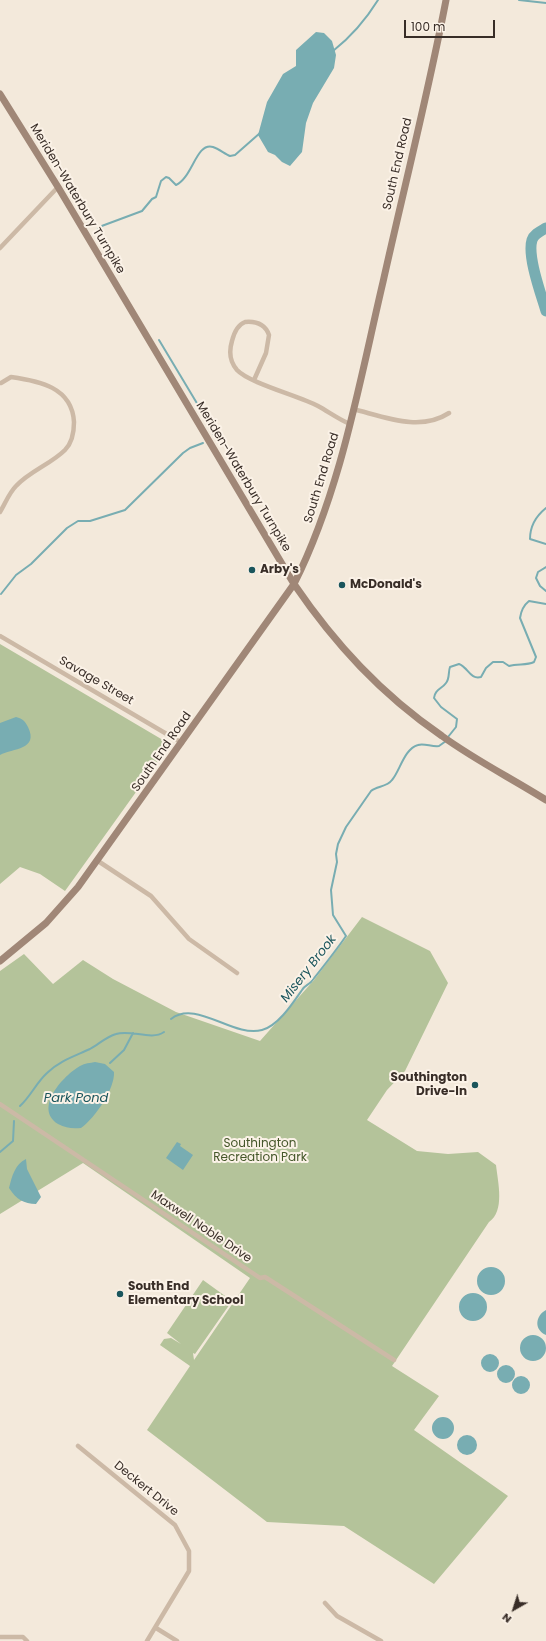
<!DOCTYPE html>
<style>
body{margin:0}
#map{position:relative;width:546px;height:1641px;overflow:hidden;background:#f3e9db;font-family:Poppins,sans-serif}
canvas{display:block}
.north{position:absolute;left:494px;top:1589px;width:40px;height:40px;-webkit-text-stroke:3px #fbf2e7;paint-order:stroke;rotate:219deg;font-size:11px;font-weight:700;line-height:16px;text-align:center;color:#382d27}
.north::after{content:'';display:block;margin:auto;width:14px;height:18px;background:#382d27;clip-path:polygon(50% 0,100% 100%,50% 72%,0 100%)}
.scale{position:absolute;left:404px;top:20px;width:91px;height:18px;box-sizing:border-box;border:2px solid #382d27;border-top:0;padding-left:5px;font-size:12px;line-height:14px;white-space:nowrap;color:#382d27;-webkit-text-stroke:3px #fbf2e7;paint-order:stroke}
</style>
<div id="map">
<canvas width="546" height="1641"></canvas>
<div class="north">N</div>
<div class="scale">100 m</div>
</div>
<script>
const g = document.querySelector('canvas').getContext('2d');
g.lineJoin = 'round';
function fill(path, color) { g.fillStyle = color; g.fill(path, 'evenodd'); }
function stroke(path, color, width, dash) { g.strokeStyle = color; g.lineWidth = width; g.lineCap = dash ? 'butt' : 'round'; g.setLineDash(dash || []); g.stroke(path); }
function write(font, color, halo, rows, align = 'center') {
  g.font = font + ' Poppins,sans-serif'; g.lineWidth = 4; g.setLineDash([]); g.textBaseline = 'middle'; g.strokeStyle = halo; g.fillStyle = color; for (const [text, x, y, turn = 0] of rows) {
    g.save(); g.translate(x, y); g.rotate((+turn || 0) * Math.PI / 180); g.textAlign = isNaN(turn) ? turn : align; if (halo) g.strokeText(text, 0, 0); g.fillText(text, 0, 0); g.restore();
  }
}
fill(new Path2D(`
 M0 644 168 743 169 746 65 891 40 874 20 867 0 884Z
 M362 917 430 951 448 983 405 1071 387 1090 367 1120 417 1151 448 1154 478 1152 496 1165C498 1183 505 1211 489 1222L392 1366 439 1396 414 1430 508 1496 434 1584 344 1526 267 1522 147 1430 190 1366 160 1345 164 1339 171 1338 181 1344 167 1333 203 1280 232 1301 195 1354 193 1353 194 1360 250 1278 83 1163 0 1214V971L24 954 53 984 83 960 113 979 176 1012 260 1041 314 980Z`), '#b4c39a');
fill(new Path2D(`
 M316 32 324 33 332 41 336 55 334 68 313 103 306 123 302 152 290 166 282 162 275 155 268 152 258 135 267 102 283 74 296 66V50Z
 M16 717C23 719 25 721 28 727 39 750 13 748 0 755V723Z
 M95 1062 105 1064 114 1072C115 1089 95 1118 81 1128 72 1129 66 1128 58 1124 33 1108 64 1075 80 1066 85 1063 90 1063 95 1062Z
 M177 1142 181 1144 180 1146 193 1155 183 1170 166 1158Z
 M26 1159 27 1169 41 1197 36 1204C24 1204 16 1199 9 1188 12 1176 15 1164 26 1159Z
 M477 1281a14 14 0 1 1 28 0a14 14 0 1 1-28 0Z
 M459 1307a14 14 0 1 1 28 0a14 14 0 1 1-28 0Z
 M546 1310V1335C534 1330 535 1316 546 1310Z
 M520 1348a13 13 0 1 1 26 0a13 13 0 1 1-26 0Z
 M481 1363a9 9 0 1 1 18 0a9 9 0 1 1-18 0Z
 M497 1374a9 9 0 1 1 18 0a9 9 0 1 1-18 0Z
 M512 1385a9 9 0 1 1 18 0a9 9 0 1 1-18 0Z
 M432 1428a11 11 0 1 1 22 0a11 11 0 1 1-22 0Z
 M457 1445a10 10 0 1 1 20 0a10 10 0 1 1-20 0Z`), '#78adb2');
stroke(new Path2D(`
 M519 0 546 3
 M333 51C352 36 365 21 378 0
 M102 245 97 231 99 227 142 211 152 199 156 197 161 181 166 177 169 178 176 185C193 177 196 142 213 147 219 149 225 154 230 156L235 155 260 133
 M159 340 201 410 213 434
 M546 508C536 516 530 526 530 539L546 544
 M546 567 538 572 536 578 540 586 546 591
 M1 594 16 575 31 564 67 528 78 521H90L125 510 183 453 190 448 203 443
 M448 737 456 727 457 719 441 707 434 698C435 689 442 689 446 683 450 678 448 672 450 667L459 664C468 667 470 680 481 677L486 668 493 662H503L509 666C518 663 526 666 534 662L536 657 520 618C521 611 524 605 529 601L546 604
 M171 1019C196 999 233 1038 262 1030 278 1026 293 1003 302 990 304 986 308 985 311 982 323 967 335 952 346 936L333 915 331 890 337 862 336 854 338 844 346 827 371 791C377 786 387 787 392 780 400 771 404 749 418 745 424 743 432 747 439 746L446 741
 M110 1063 124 1050 133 1033
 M20 1106C31 1096 36 1083 47 1073 59 1061 75 1056 90 1049 99 1044 106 1037 116 1034 131 1029 151 1041 164 1032
 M0 1152 13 1141 14 1121`), '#78adb2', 2);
stroke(new Path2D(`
 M546 228C541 231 534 234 532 240 527 256 541 294 546 311`), '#78adb2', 11);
stroke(new Path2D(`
 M0 248 58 187
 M254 380 266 353 269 335C265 324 256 321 245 322 237 325 234 333 232 341 229 351 230 362 237 370 249 383 299 396 318 406 329 412 338 419 350 424
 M353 409C385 417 420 432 449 413
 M0 512C5 504 9 493 16 486 30 471 51 464 65 450 72 443 74 431 74 422 72 387 39 381 11 377L1 383
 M0 636 182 743
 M98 861 151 896 189 939 237 973
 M0 1104 260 1278 265 1277 394 1360
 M78 1446 175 1525 189 1551V1571L147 1641
 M325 1603 337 1616 381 1641
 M156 1628 177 1641
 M0 1637H23L27 1641`), '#ccb9a6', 4.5);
stroke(new Path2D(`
 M0 94 58 187 294 584C335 644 381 694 442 736 475 760 511 778 546 800
 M0 961 46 923 78 887 294 584C341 490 359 384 383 282 404 188 428 94 446 0`), '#a08777', 7);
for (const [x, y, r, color] of [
 [252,570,4,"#1a555c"],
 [342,585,4,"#1a555c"],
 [475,1085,4,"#1a555c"],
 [120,1294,4,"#1a555c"]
]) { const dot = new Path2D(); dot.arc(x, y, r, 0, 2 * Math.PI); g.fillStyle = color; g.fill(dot); stroke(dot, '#fbf2e7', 1.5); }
write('12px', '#382d27', '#fbf2e7', [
 ["South End Road",398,164,-77],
 ["Meriden-Waterbury Turnpike",77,199,59],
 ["Meriden-Waterbury Turnpike",243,477,59],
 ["South End Road",322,478,-73],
 ["Savage Street",96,681,30],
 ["South End Road",162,752,-55],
 ["Maxwell Noble Drive",201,1227,34],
 ["Deckert Drive",146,1489,39]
]);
write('bold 12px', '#382d27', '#fbf2e7', [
 ["Arby's",260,570],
 ["McDonald's",350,585],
 ["Southington",467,1078,"right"],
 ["Drive-In",467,1092,"right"],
 ["South End",128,1287],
 ["Elementary School",128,1301]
], 'left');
write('12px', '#45572a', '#fbf2e7', [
 ["Southington",260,1144],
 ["Recreation Park",260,1158]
]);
write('italic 13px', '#1a555c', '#fbf2e7', [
 ["Misery Brook",309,969,-52],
 ["Park Pond",76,1099]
]);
</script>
